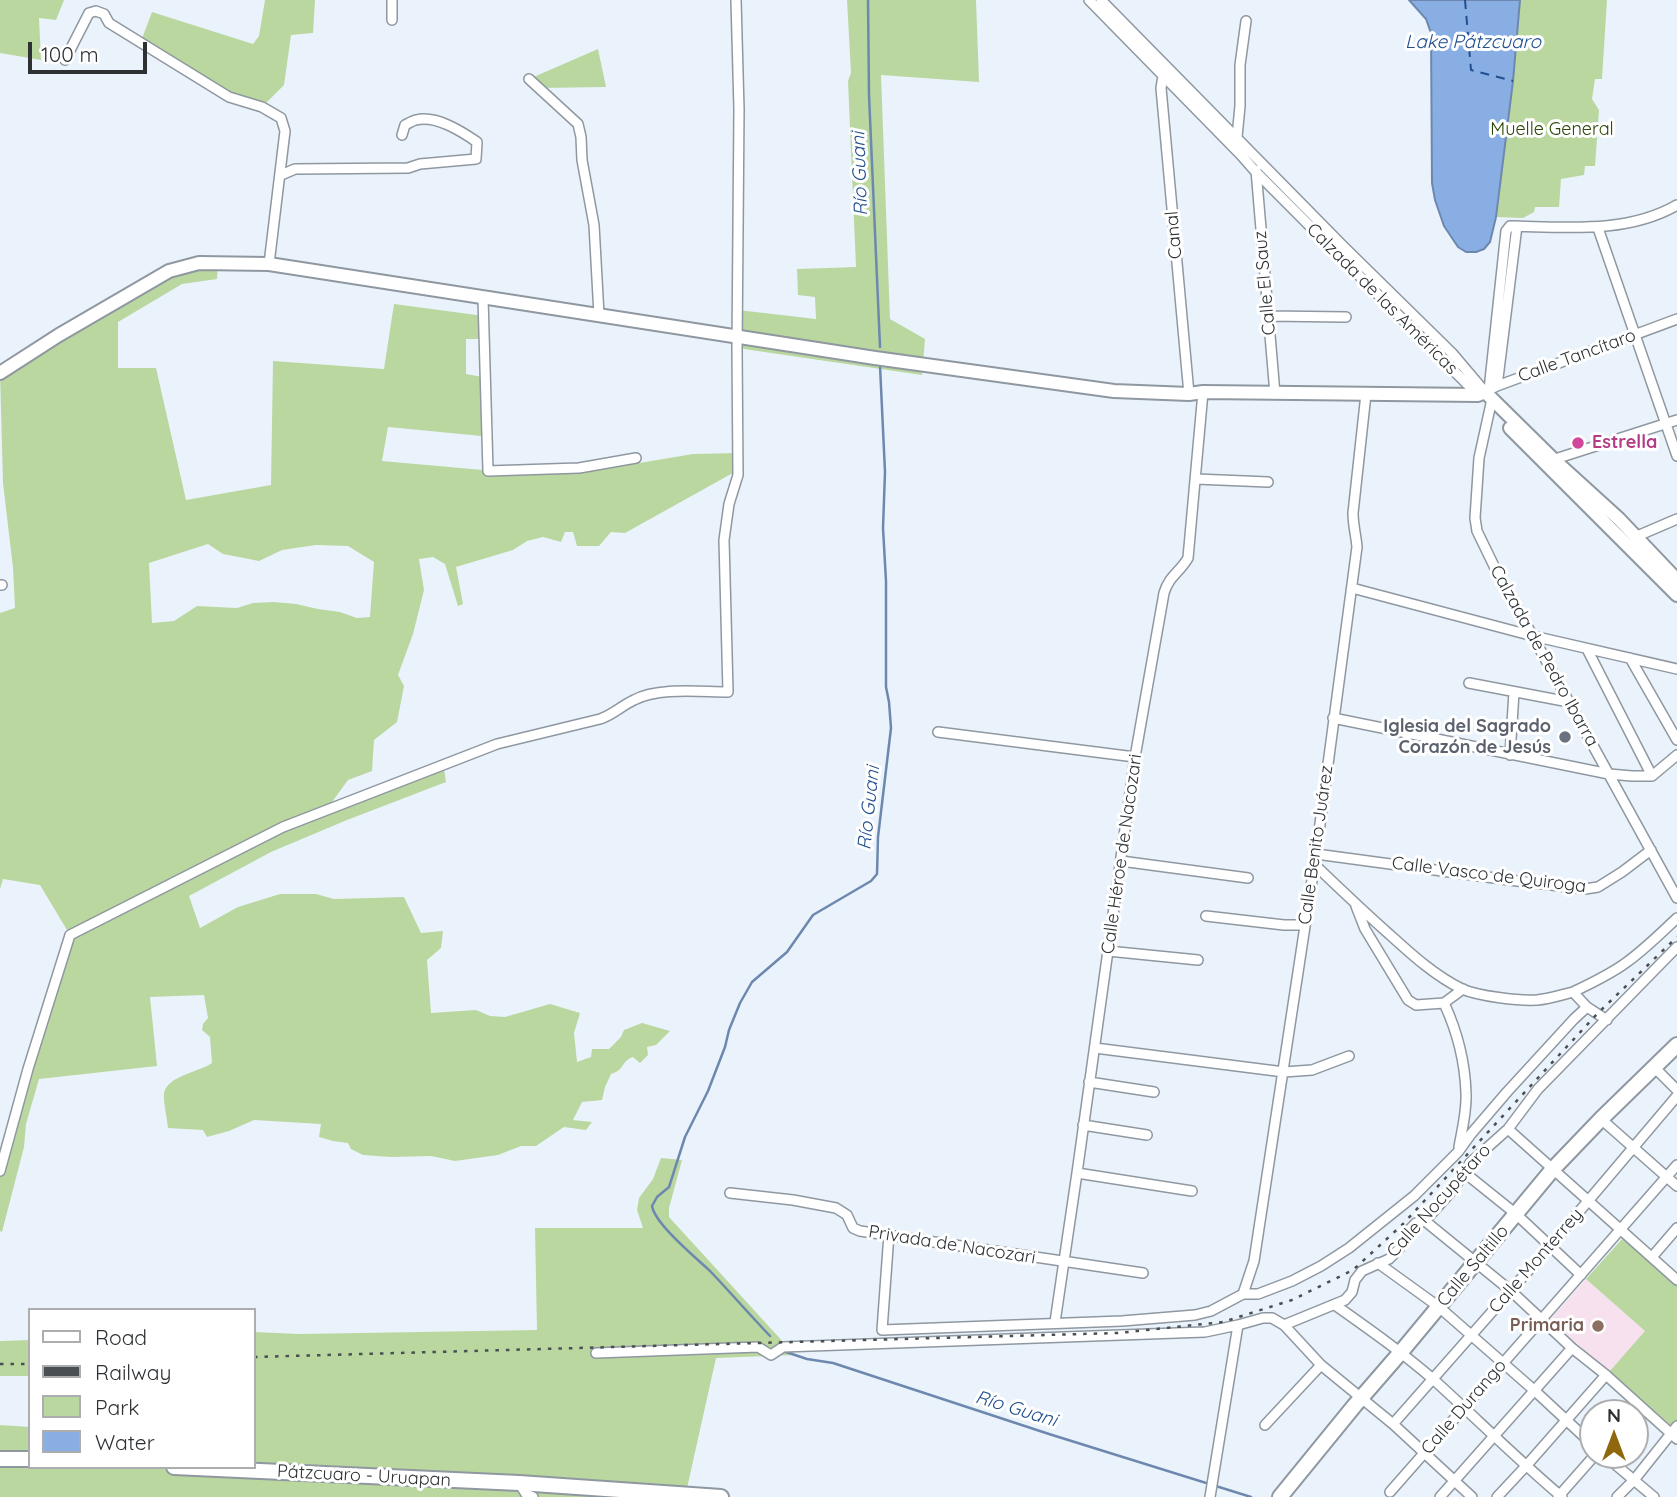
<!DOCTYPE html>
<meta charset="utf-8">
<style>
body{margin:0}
#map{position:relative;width:1677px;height:1497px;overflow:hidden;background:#eaf3fc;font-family:Quicksand,sans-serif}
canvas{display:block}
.legend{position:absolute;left:28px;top:1308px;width:228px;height:161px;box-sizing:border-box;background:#fff;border:2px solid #abadae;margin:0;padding:9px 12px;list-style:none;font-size:21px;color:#2d3134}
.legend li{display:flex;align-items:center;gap:14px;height:35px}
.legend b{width:35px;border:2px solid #abadae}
.north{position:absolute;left:1579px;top:1399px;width:70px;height:70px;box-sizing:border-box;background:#fff;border:2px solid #abadae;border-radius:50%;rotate:0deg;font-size:19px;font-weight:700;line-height:28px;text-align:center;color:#2d3134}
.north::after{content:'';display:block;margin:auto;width:24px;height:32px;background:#8f670c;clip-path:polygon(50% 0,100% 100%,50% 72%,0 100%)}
.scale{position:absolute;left:28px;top:42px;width:119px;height:32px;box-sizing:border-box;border:4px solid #2d3134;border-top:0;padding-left:9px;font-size:21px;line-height:24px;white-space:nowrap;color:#2d3134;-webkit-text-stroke:5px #fff;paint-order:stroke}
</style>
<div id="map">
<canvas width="1677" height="1497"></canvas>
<ul class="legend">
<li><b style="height:9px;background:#fff"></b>Road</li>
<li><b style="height:9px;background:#4a4f53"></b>Railway</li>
<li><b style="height:19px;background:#bad7a0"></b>Park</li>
<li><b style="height:19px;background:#89aee3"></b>Water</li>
</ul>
<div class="north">N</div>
<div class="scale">100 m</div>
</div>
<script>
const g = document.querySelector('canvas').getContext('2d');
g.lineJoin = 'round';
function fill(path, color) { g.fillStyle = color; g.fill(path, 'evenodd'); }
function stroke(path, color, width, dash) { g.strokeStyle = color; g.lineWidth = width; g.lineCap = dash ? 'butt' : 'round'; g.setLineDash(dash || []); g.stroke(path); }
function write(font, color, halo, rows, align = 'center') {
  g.font = font + ' Quicksand,sans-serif'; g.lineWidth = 6; g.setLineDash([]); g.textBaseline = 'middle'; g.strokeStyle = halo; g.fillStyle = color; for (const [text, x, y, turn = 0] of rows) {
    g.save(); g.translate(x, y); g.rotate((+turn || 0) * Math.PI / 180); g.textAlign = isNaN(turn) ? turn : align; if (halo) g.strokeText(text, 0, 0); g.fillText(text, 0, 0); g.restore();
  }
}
fill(new Path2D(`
 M1586 1279 1646 1331 1609 1372 1550 1320Z`), '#f7e1ee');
fill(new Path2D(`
 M0 0H64L56 20 39 18 41 60 0 53Z
 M265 0H315L313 33 291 35 284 85 262 107 229 97 141 41 152 12 253 44 259 36Z
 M847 0H976L979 82 881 75 890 319 925 339 922 375 737 348 738 310 816 319 815 297 798 295 797 269 856 267 848 81 851 73Z
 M1520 0H1607L1602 79H1595L1592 99 1599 110 1595 166H1585L1584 175 1561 179 1559 207H1535L1534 212 1523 218 1496 217 1513 81Z
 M598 49 606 87 540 88 529 79Z
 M218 263 217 279 182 284 118 322V368H156L186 500 271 485 273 361 384 369 394 304 484 316 482 339H466V374L488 378 492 437 388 427 382 461 494 471 586 472 693 454 737 453 738 475 731 474 625 533 611 532 599 546H577L573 532H565L561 542 543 537 527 541 513 550 456 567 463 604 458 606 445 564 433 557 419 559 424 590 413 634 398 675 404 686 397 722 374 740 372 771 348 780 332 802 443 762 446 782 347 820 271 852 189 896 200 928 238 907 280 894H316L334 899 404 897 421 933 443 931 441 948 427 960 431 1013 476 1010 490 1016 505 1017 550 1004 580 1013 574 1033 577 1062 591 1057 592 1049H609L621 1037 624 1030 642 1023 670 1031 656 1045 647 1047 648 1055 640 1063 633 1057C621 1061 625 1070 611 1074L605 1087 602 1100 582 1102 573 1120 592 1122 586 1130 564 1127 536 1146H521L498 1155 455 1161 431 1156 391 1157 363 1155 351 1149 348 1143 333 1141 319 1137 321 1124 254 1120 229 1131 207 1137 203 1130 168 1128C167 1118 163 1101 164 1093 167 1076 199 1072 212 1063L210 1037 202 1030 203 1024 208 1018 204 995 150 997 157 1066 39 1079 26 1124 24 1147 2 1232 0 1231V1171L70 935 40 885 3 879 0 889V613L15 608 13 568 3 483 0 373 169 271ZM208 544 223 554 259 561 282 550 316 545 348 546 374 562 370 617 357 618 340 612 318 609 296 604 274 602 253 603 237 608 197 606 174 621 152 623 149 563Z
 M661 1158 682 1160 669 1208V1217L795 1355 716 1358 685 1497H0V1425L30 1427V1467H254V1332L300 1334 537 1330 535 1228H643L637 1210 639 1198 653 1179Z
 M1623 1238 1677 1285V1428L1675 1429 1609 1372 1645 1331 1586 1279Z
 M30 1340V1376H0V1341Z`), '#bad7a0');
const water = new Path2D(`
 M1409 0H1520L1513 81 1496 217 1490 242 1484 249 1476 252H1466L1458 247 1444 226 1435 200 1432 183 1431 33 1426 19Z`);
fill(water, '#89aee3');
stroke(water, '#6d88ae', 2);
stroke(new Path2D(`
 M868 0 869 95 880 347
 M770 1336C750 1315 730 1292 710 1271 695 1257 655 1224 652 1206L657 1197 669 1187 685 1137 708 1091 725 1047 729 1030 740 1003 752 982 787 952 813 915 871 881 877 874 878 837 891 728 889 702 886 687V581L883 528 885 472 880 366
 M783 1351 807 1359 833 1363 1049 1434 1251 1497`), '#6d88ae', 2.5);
stroke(new Path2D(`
 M1465 0 1471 70 1513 81`), '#214f8f', 2, [9, 7]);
const minor = new Path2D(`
 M1089 0 1241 155 1255 171 1478 395
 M1101 0 1343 246 1452 353 1485 392 1497 386 1677 319
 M392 20V0
 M65 60 89 13 96 11 104 14 109 23 229 97 262 107 281 118 285 131 269 264
 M1163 76 1161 88 1189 394
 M529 79 578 124 581 137 582 160 594 225 599 315
 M1237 137 1240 106V65L1246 21
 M1256 170 1275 394
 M281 175 295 169 408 168 420 164 476 159 477 142C461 131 436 115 416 120 414 120 407 124 405 125L402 135
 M1598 228 1677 456
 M483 298 488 471 579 468 636 458
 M1268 316 1346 317
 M1497 386 1517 226
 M1489 390 1506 231 1510 226C1566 227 1627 234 1677 205
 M1492 399 1479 458 1475 518 1477 531 1494 566 1677 898
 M1552 460 1677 420
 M1196 479 1268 482
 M1635 537 1677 519
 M0 585H2
 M1352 588 1533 636 1677 669
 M1587 649 1652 776
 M1630 658 1677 740
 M1469 683 1569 702
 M1333 718 1609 774 1632 776H1652L1677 755
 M938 732 1135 757
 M1510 755 1514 692
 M1316 854 1509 880 1585 889 1598 887 1622 872 1651 850
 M1121 861 1248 878
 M1314 864C1339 888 1363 911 1389 934 1411 954 1435 976 1462 989 1478 996 1518 1001 1537 1000 1549 999 1561 995 1573 992L1587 1007 1607 1020
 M1356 906 1365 929 1408 1000 1416 1005 1444 1003
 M1206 916 1284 925H1305
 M1108 951 1198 960
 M1573 992C1592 983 1611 974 1627 962 1645 949 1661 933 1677 918
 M1444 1003C1457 1031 1465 1062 1466 1093 1467 1111 1462 1130 1459 1147
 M1444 1003 1463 989
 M1095 1048 1284 1072 1312 1070 1349 1056
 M1654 1067 1677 1090
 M1089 1082 1154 1092
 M1601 1119 1677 1186
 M1083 1125 1147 1135
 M1508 1129 1677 1280
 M0 1171 28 1069 70 935 283 827 497 744 600 719C613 715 621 706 634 700 659 687 700 692 728 692L724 540 729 504 738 475 737 348 739 109 736 0
 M1077 1173 1192 1191
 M1465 1173 1516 1214 1581 1275
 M730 1193 793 1200 836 1208 847 1215 853 1228 860 1231 1143 1273
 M1425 1221 1511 1291 1572 1348 1606 1375 1677 1439
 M889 1234 882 1330 1122 1321 1195 1315 1211 1311 1243 1294H1258L1292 1281 1321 1266 1349 1248 1414 1196 1458 1152 1471 1134 1507 1092 1574 1019 1587 1007
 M1652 1257 1677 1228
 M1378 1263 1439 1307 1535 1391 1593 1445
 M1243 1294 1254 1261 1316 854 1357 547C1356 535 1353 525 1353 513L1366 394
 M1335 1305C1369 1329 1403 1353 1434 1380 1477 1419 1518 1460 1562 1497
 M1055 1322 1077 1173 1135 757 1164 593C1169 576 1180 572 1188 558L1203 392
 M1284 1325 1345 1300 1352 1292 1355 1280 1362 1271 1389 1259 1399 1249 1409 1230 1416 1223 1425 1221 1450 1193 1465 1173 1470 1163 1508 1129 1538 1089 1677 947
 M596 1353 758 1347 771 1355 783 1347 1205 1332 1238 1325 1263 1318H1272L1284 1325 1321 1365 1393 1424 1472 1497
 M1393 1424 1550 1246 1677 1096
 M1265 1425 1321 1365
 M1604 1455 1654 1497
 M519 1483 526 1494 533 1497
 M1390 1492 1677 1165
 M1210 1497 1238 1325
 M1440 1497 1572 1348
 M1497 1497 1526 1466 1606 1375
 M1558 1497 1595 1455
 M1617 1497 1634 1480 1677 1426`);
const secondary = new Path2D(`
 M0 373 59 335 169 271 199 263 269 264 875 358 1114 391 1189 394 1203 392 1478 395 1485 392 1553 459 1619 519 1677 580
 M1510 428 1677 595`);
const primary = new Path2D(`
 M0 1459H30
 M174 1467 519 1483 721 1497
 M1280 1497 1355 1405 1401 1352 1553 1169 1601 1119 1677 1045`);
stroke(minor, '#8f98a0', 12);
stroke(secondary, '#8f98a0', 16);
stroke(primary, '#8f98a0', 18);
stroke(minor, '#fff', 9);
stroke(secondary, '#fff', 12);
stroke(primary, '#fff', 14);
stroke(new Path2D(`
 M254 1357 1118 1333 1223 1322 1292 1300 1353 1270 1403 1224 1597 1014 1677 937
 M0 1364H30`), '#4a4f53', 2.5, [3.5, 7]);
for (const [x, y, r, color] of [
 [1578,443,7,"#d1479c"],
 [1565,737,7,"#6b7280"],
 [1598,1326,7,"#8d6e63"]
]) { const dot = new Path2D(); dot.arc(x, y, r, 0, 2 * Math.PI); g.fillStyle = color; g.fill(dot); stroke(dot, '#fff', 2.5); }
write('18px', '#2c4707', '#fff', [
 ["Muelle General",1552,130]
]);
write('18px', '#2d3134', '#fff', [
 ["Canal",1174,235,-95],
 ["Calle El Sauz",1265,283,-95],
 ["Calzada de las Américas",1382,299,45],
 ["Calle Tancítaro",1577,356,-20],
 ["Calzada de Pedro Ibarra",1544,656,61],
 ["Calle Benito Juárez",1316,845,-82],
 ["Calle Héroe de Nacozari",1122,854,-82],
 ["Calle Vasco de Quiroga",1489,875,7],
 ["Calle Nocupétaro",1439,1201,-48],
 ["Privada de Nacozari",952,1245,9],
 ["Calle Monterrey",1536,1261,-49],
 ["Calle Saltillo",1473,1266,-50],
 ["Calle Durango",1464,1407,-49],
 ["Pátzcuaro - Uruapan",364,1476,3]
]);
write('bold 18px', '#b23c85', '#fff', [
 ["Estrella",1592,443]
], 'left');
write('bold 18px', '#5b616d', '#fff', [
 ["Iglesia del Sagrado",1551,727],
 ["Corazón de Jesús",1551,748]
], 'right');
write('bold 18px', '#785e54', '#fff', [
 ["Primaria",1584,1326]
], 'right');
write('italic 19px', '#214f8f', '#fff', [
 ["Lake Pátzcuaro",1473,42],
 ["Río Guani",860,174,-92],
 ["Río Guani",869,808,-84],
 ["Río Guani",1016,1409,17]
]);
</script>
